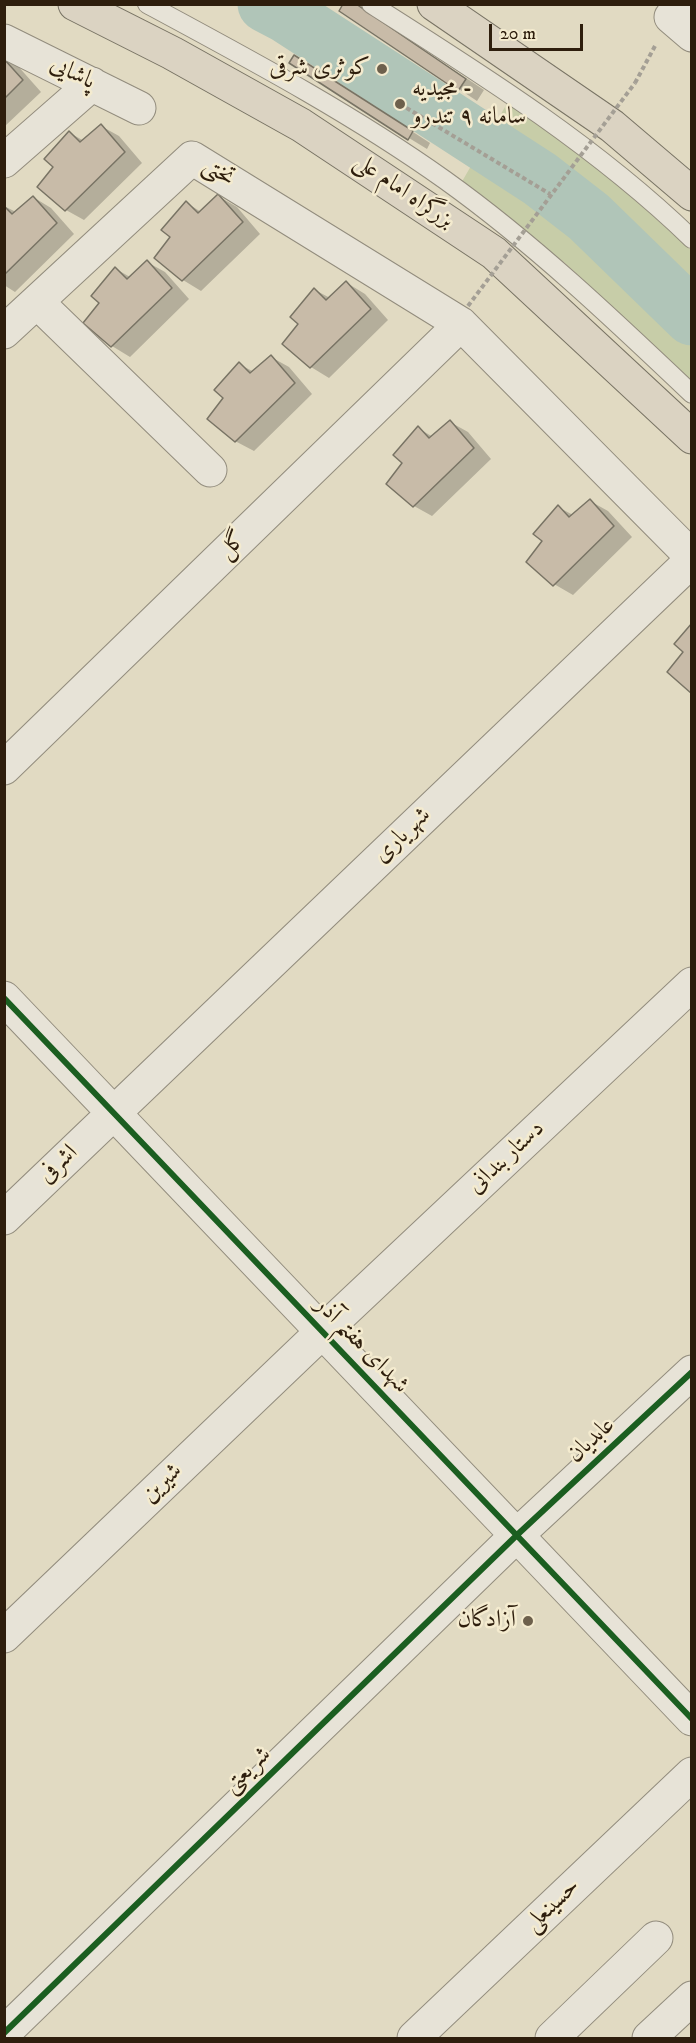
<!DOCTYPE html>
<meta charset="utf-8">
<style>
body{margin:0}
#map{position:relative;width:696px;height:2043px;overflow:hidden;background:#e1dac2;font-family:"IM FELL DW Pica",serif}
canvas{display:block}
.frame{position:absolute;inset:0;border:6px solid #2e1e0d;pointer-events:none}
.scale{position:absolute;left:489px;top:24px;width:94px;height:27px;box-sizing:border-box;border:3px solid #2e1e0d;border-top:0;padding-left:8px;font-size:18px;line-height:21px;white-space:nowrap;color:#2e1e0d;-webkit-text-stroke:4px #f4ebcf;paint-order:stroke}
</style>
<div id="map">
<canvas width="696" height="2043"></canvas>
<div class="frame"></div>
<div class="scale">20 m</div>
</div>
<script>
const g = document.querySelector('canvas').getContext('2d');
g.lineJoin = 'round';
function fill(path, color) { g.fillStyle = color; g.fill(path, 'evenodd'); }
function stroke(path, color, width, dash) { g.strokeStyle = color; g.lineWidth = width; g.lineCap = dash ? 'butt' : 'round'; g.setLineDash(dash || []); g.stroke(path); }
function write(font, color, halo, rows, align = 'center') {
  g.font = font + ' "IM FELL DW Pica",Amiri,serif'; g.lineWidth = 5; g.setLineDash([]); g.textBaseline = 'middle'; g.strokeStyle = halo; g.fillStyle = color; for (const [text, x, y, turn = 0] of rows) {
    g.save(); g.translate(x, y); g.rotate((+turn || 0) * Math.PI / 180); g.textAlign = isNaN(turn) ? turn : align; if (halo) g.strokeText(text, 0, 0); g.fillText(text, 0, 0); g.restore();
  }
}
fill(new Path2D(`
 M509 100 624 190 691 250V380L565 263 460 185Z`), '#c7cda8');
fill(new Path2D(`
 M341 11H366L484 90 477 101Z
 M4 57 17 65 41 92 4 127Z
 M313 67 430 143 427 149 409 138Z
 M101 126 119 136 142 163 84 220 66 210 55 167 70 133 84 141Z
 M218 196 237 207 260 234 201 291 183 280 172 237 187 203 201 212Z
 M33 197 51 208 74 234 15 292 4 285V206L16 212Z
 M147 262 165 272 189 299 130 357 112 346 101 303 116 269 130 277Z
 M347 283 365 294 388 320 329 378 311 367 300 324 315 290 330 298Z
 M271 357 289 367 312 394 254 451 235 441 225 398 239 364 254 372Z
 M450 422 468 432 491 459 432 516 414 506 404 463 418 428 433 437Z
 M590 501 608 511 632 537 573 595 554 584 544 541 558 507 573 515Z`), '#0003');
stroke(new Path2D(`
 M266 4 287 15 540 179 589 217 692 317`), '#b0c5b8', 57);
const building = new Path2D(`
 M343 4H356L466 79 458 91 339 11Z
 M294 55 413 131 408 140 289 63Z
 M4 59 23 80 4 99Z
 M101 124 125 152 65 211 37 187 53 167 44 159 69 131 80 142Z
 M218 194 243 222 182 281 154 258 170 237 161 230 186 201 198 213Z
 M33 196 57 223 4 275V206L12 214Z
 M147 260 172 288 111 347 83 323 99 303 91 296 115 267 127 279Z
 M346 281 371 309 310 368 282 344 298 324 290 317 314 288 326 300Z
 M271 355 295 383 235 442 207 419 223 398 214 390 239 362 250 373Z
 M450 420 474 448 413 507 386 484 402 463 393 455 418 426 429 438Z
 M590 499 614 526 553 586 526 562 542 541 533 534 558 505 569 517Z
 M692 623V694L667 672 683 652 674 644Z`);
fill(building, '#c8bba8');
stroke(building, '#787364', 1.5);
const lane = new Path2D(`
 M147 4C249 59 351 113 445 180 533 243 613 319 692 394
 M371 4C483 75 596 146 692 239`);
const street = new Path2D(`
 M692 6 671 17 692 35
 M4 41 139 108
 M4 161 92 84
 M37 302 210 470
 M4 332 192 158 461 324 692 557
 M4 768 461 324
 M4 998 692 1719
 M4 1218 692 560
 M4 1636 322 1332 692 984
 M4 2033 517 1535 692 1372
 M414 2038 692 1774
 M552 2038 656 1938
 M649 2038 692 1998`);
const highway = new Path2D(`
 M75 4 172 53 301 125 494 253 692 437
 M434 4 612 126 692 194`);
stroke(lane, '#928c7d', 20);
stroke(street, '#928c7d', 35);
stroke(highway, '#787364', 35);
stroke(new Path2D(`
 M635 83 655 46
 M400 104 550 194`), '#a49f95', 4, [4.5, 3]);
stroke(lane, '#e7e3d7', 18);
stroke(street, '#e7e3d7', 33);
stroke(highway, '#dbd3c2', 33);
stroke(new Path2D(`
 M468 306 635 83`), '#a49f95', 4, [4.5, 3]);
stroke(new Path2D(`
 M4 998 692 1719
 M4 2033 517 1535 692 1372`), '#1b5e20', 6);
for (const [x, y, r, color] of [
 [382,69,6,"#6d604c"],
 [400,104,6,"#6d604c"],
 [528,1621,6,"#6d604c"]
]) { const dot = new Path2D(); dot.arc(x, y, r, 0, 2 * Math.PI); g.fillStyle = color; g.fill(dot); stroke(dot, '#f4ebcf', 2); }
write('24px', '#2e1e0d', '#f4ebcf', [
 ["کوثری شرقی",370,69],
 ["مجیدیه -",412,90,"left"],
 ["سامانه ۹ تندرو",412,118,"left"],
 ["آزادگان",516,1621]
], 'right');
write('24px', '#2e1e0d', '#f4ebcf', [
 ["پاشایی",72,74,26],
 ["تختی",218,173,32],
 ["بزرگراه امام علی",403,192,34],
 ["گل",233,546,-44],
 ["شهریاری",403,836,-44],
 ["دستار بندانی",507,1158,-43],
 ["اشرفی",59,1165,-44],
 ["شهدای هفتم آذر",361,1346,46],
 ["عابدیان",592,1441,-43],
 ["شیرین",163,1484,-44],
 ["شریعتی",248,1771,-44],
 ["حسینعلی",553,1906,-44]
]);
</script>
